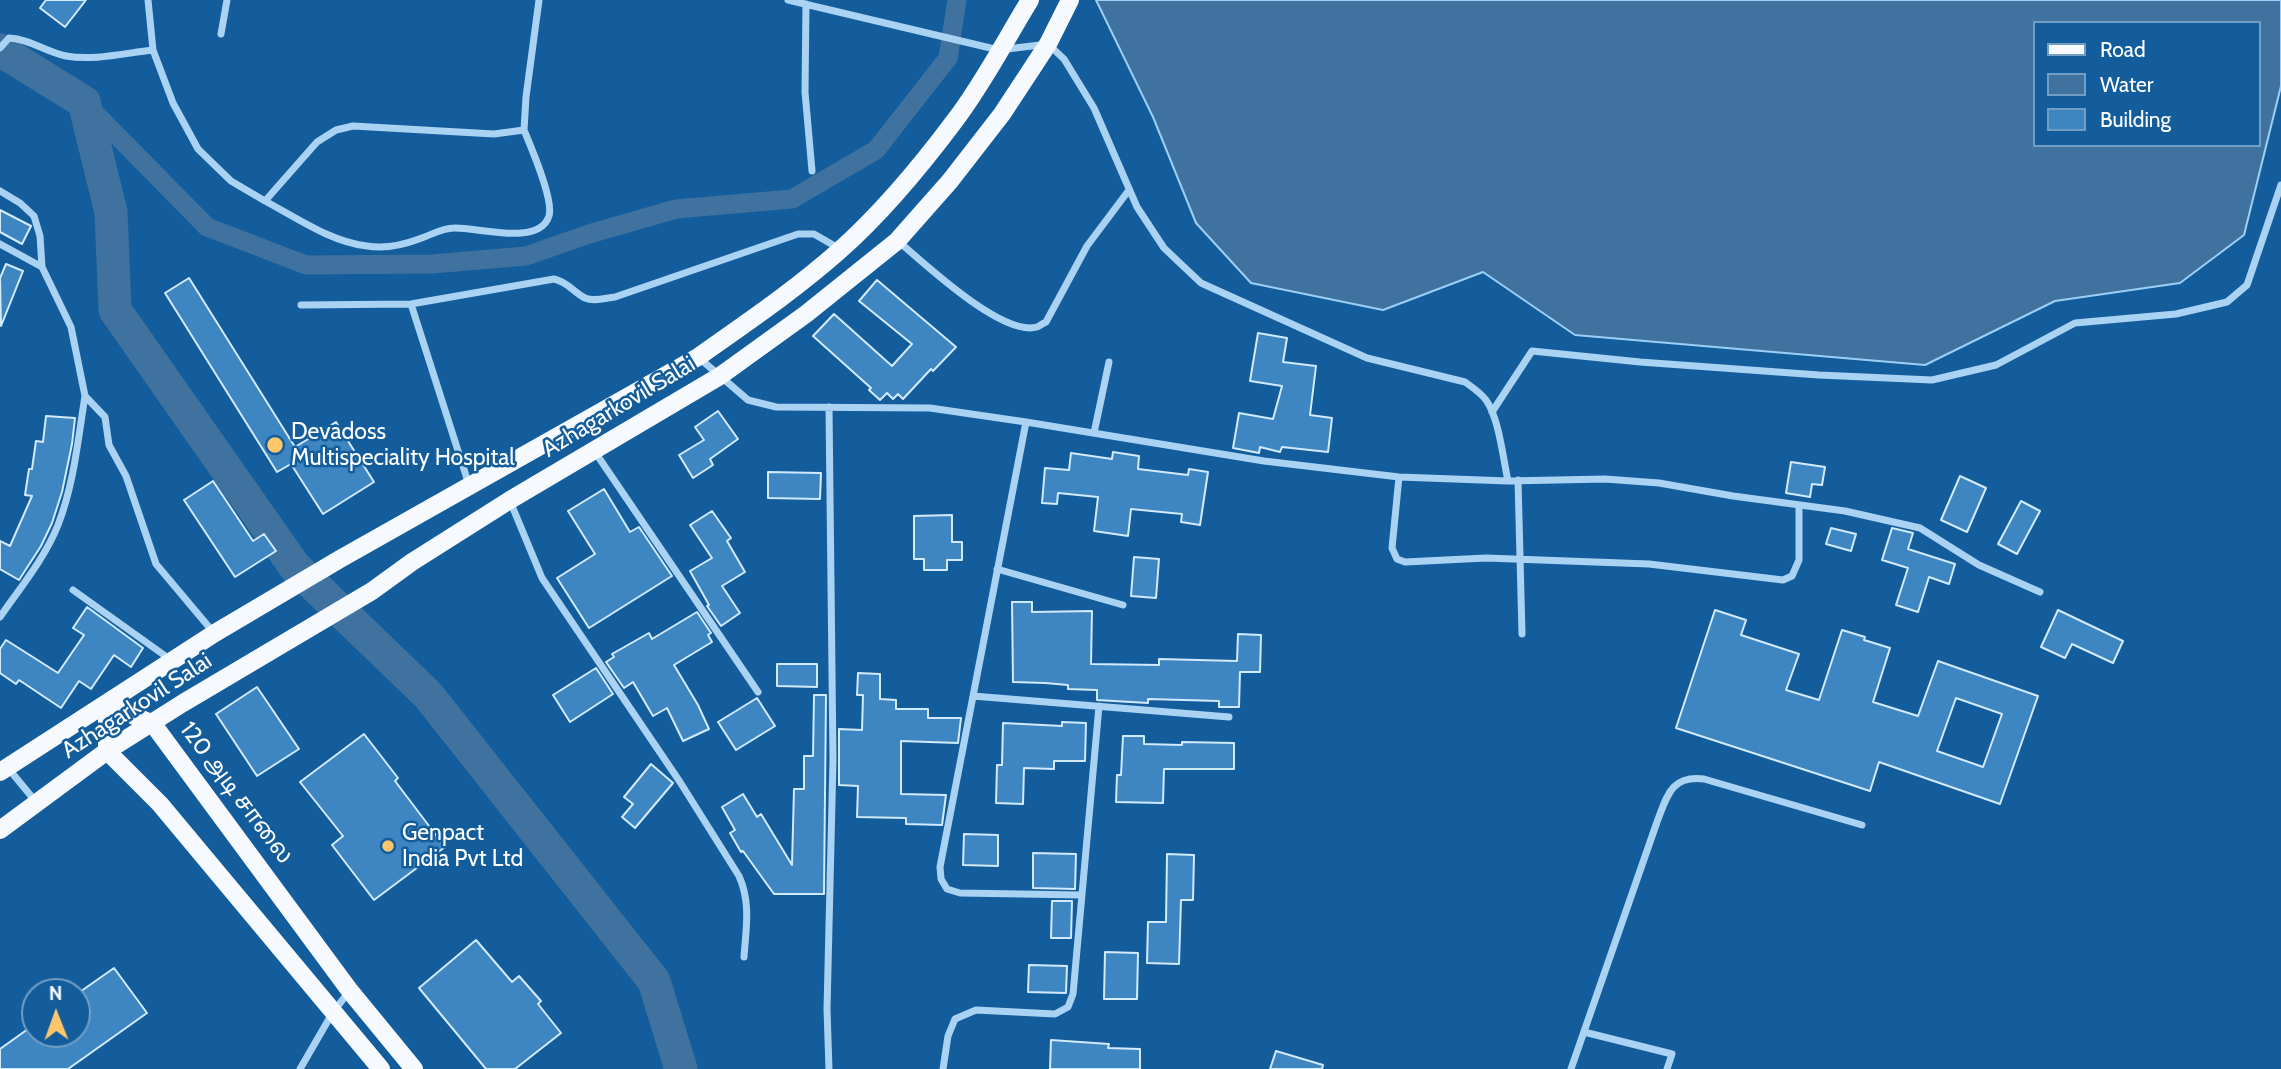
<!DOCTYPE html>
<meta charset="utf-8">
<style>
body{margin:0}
#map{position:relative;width:2281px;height:1069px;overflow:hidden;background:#145d9c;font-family:Cabin,sans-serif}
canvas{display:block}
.legend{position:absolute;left:2033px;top:21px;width:228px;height:126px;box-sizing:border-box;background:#145d9c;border:2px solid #729ec4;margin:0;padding:9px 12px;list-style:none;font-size:21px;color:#fff}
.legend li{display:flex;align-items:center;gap:14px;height:35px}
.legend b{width:35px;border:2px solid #729ec4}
.north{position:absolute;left:21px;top:978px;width:70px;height:70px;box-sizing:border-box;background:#145d9c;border:2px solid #729ec4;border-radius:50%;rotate:359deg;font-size:19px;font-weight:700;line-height:28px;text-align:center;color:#fff}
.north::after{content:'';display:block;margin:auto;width:24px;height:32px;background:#ffc66c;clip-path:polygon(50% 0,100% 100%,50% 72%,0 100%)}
</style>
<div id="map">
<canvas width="2281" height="1069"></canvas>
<ul class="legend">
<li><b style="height:9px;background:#f6faff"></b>Road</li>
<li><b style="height:19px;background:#40729f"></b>Water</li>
<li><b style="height:19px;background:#3d86c2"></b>Building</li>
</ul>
<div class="north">N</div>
</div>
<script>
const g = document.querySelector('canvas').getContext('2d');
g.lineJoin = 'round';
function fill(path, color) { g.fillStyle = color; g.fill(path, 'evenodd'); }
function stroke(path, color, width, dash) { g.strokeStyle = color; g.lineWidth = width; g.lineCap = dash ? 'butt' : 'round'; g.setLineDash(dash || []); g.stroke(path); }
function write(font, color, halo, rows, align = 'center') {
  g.font = font + ' Cabin,"Noto Sans Tamil",sans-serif'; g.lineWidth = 5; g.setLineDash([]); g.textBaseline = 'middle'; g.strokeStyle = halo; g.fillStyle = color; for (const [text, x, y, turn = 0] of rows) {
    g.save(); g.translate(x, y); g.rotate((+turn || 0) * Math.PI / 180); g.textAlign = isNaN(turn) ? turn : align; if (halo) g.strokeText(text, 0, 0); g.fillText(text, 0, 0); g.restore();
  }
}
const water = new Path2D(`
 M1096 0H2281V86L2244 235 2180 283 2055 301 1925 365 1575 335 1483 272 1383 310 1251 283 1196 223 1153 117ZM2034 23H2258V145H2034Z`);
fill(water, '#40729f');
stroke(water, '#9ccff6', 2);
stroke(new Path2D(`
 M84 102 207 227 306 265 432 264 526 256 589 234 676 209 792 199 876 150 948 58 957 0`), '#40729f', 19);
stroke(new Path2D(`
 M0 50 84 102 111 212 115 310 295 567 428 695 654 981 681 1069`), '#40729f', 33);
const building = new Path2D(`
 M46 0H86L65 27 40 8Z
 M0 210 31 226 22 244 0 232Z
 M6 264 23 271 1 326 0 278Z
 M189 278 295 447 336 422 374 482 323 514 291 464 277 472 165 293Z
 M877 280 956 347 933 371 931 369 903 399 898 394 893 399 887 393 880 400 869 390 871 388 813 336 834 314 892 366 912 344 859 301Z
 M1258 333 1287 338 1283 362 1316 366 1310 415 1332 418 1328 452 1282 447 1280 452 1260 447 1259 453 1233 448 1239 413 1273 419 1282 386 1250 381Z
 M718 411 738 439 710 459 713 465 693 478 679 455 704 440 695 427Z
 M46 416 75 418 72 444 62 492 52 523 41 546 19 580 0 569V541L10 546 32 496 25 495 29 469H32L36 441 43 442Z
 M1113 452 1139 456 1138 469 1188 475 1189 469 1208 472 1200 525 1181 522 1182 514 1131 509 1128 536 1094 531 1098 497 1058 493 1057 504 1042 503 1045 468 1069 470 1071 453 1112 459Z
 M1791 462 1825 467 1822 485 1812 484 1810 497 1786 493Z
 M768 472 821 473 820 499 768 498Z
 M1960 476 1986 488 1967 532 1941 520Z
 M213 481 253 541 264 534 276 551 235 577 184 500Z
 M604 489 630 532 639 527 672 576 589 628 557 578 595 554 568 511Z
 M2021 501 2040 511 2017 554 1998 544Z
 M712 511 731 538 727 541 745 572 722 586 740 613 721 626 707 606 709 605 690 571 712 558 690 525Z
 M952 515V542H962V560H947V570H924V559H914V516Z
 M1831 528 1856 534 1851 551 1826 544Z
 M1892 528 1913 533 1908 549 1955 564 1949 584 1929 577 1918 612 1896 605 1908 568 1882 560Z
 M1134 557 1159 559 1156 598 1131 596Z
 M1012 602H1032V612L1092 611 1091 664 1159 665V659L1237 661 1238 634 1261 635 1260 672H1240L1239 707H1219V701L1148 699V703L1097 700V690L1068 689V685L1045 683 1013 682Z
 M87 607 143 648 131 667 114 655 91 689 79 681 61 708 19 680 16 684 0 673V649L6 640 58 673 84 635 73 628Z
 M1715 610 1746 620 1741 635 1799 654 1786 690 1819 700 1842 630 1865 637 1864 640 1890 648 1873 702 1918 716 1938 661 2038 696 2000 804 1879 762 1870 791 1676 728ZM1956 698 2002 714 1983 767 1937 751Z
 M2058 610 2123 641 2113 663 2072 644 2065 658 2041 647Z
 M697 612 711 633 708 635 712 642 674 665 698 705 709 729 683 741 667 708 653 716 633 682 624 688 606 662 614 657 612 654 649 633 652 639Z
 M777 664H817V687L777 686Z
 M596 668 613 694 570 722 553 695Z
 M858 673 880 674V699L896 700V709H928V718H961L958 743 901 741V794L946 795 942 825 906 824V818L857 817 858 786 839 785V729L862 730 863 695H857Z
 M257 687 299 749 257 776 216 714Z
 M814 695H826L824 894H774L743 851 741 852 730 833 735 830 722 807 743 794 757 817 761 814 792 865 794 789H804V756H813Z
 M757 698 775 726 736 750 718 722Z
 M1062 722 1086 723 1085 761H1054V769L1024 768 1023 804 996 803 997 765H1002L1003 723 1062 726Z
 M364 734 398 778 395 781 445 847 374 900 332 845 343 836 300 782Z
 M1123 736H1144V744L1182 745V742L1234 743V769H1164L1163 803 1116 802 1117 775H1121Z
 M651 764 673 783 635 828 622 817 633 804 624 797Z
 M964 834 998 835V866L963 865Z
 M1033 853 1076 854 1075 889 1033 888Z
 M1167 854 1194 855 1193 900H1181L1179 964 1147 963 1148 922H1166Z
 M1052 901H1072L1071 938H1051Z
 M476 940 512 982 519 976 541 1001 538 1004 561 1033 515 1069H486L419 988Z
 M1105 952 1138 953 1137 999H1104Z
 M1029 965 1067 966 1066 993 1028 992Z
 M114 968 147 1013 68 1069H0V1049L35 1024V1034H77V994Z
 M1051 1040 1109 1044 1108 1048 1140 1049V1069H1050Z
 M1276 1051 1323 1065 1322 1069H1270Z`);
fill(building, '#3d86c2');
stroke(building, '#d2eafd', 2);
stroke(new Path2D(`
 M148 0 153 50 173 103 198 149 231 181 265 201 317 142 336 130 353 126 494 134 524 130 526 97 539 0
 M788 0 999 50 1048 44 1064 59 1094 108 1137 207 1164 248 1201 283 1367 358 1465 382C1472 387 1481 393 1486 400 1499 418 1503 458 1508 481
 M806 4 805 92 812 171
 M221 34 227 0
 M0 48 9 38C30 39 46 52 66 56 93 61 125 53 153 50
 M0 191 20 203 34 216 40 236 42 267 71 327 85 396 105 417 109 445 126 476 156 564 214 633
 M265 201C297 218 331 242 367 246 384 249 403 245 419 239 431 235 442 228 454 228 477 227 539 247 549 216 554 200 531 147 524 130
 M898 241C924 263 1002 337 1037 327 1038 327 1045 322 1046 322L1087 246 1129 190
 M0 244 42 267
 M411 304 469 485
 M301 305 411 304 554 279C568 282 573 292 585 298 594 302 605 298 615 297L798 234H814L840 249
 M698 357 748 400 776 407 930 408 1026 422 940 867 941 879 947 889 960 893 1082 895
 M829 407 833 760 827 1009 829 1069
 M1492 412 1532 351 1640 362 1819 375 1932 380 1996 365 2075 323 2176 314 2227 302 2247 285 2281 185
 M1026 422 1264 461 1399 477 1508 481 1605 479 1659 483 1733 496 1845 511 1920 528 1979 565 2040 592
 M1094 433 1109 362
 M595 452 758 692
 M1399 477 1392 548 1397 559 1405 562 1486 558 1649 564 1783 580 1792 576 1799 560V506
 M1518 480 1522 634
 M510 501 542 578 680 782 739 876C751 903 746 928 744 957
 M997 569 1123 605
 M73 590 171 660
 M0 617C20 588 45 558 58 525 74 484 78 439 85 396
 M973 696 1229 717
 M8 768 36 802
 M1584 1032 1672 1054 1667 1069
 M300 1069 333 1012 348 993
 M943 1069 948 1036 955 1019 976 1010 1055 1014 1068 1007 1073 994 1099 706
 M1571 1069 1657 822C1667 796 1671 775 1704 779L1862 825`), '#aad2f3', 7);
stroke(new Path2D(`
 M0 772 215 633 340 559 698 357C746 323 795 290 839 251 883 212 921 166 956 119 984 82 1006 39 1030 0
 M0 830 107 751 183 703 372 591 412 562 510 500 720 376 806 314 897 241 950 181 1002 114 1048 44 1070 0
 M381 1069 160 804 107 751V704L153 724 350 991 414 1069`), '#f6faff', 18);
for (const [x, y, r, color] of [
 [275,445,9,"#ffc66c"],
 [388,846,7,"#ffc66c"]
]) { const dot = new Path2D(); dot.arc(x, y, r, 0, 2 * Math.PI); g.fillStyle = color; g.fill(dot); stroke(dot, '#145d9c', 2.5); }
write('23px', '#fff', '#145d9c', [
 ["Azhagarkovil Salai",619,407,-31],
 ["Azhagarkovil Salai",137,706,-33],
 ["120 அடி சாலை",236,793,53]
]);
write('23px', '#fff', '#145d9c', [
 ["Devadoss",291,432],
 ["Multispeciality Hospital",291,458],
 ["Genpact",402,833],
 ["India Pvt Ltd",402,859]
], 'left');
</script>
